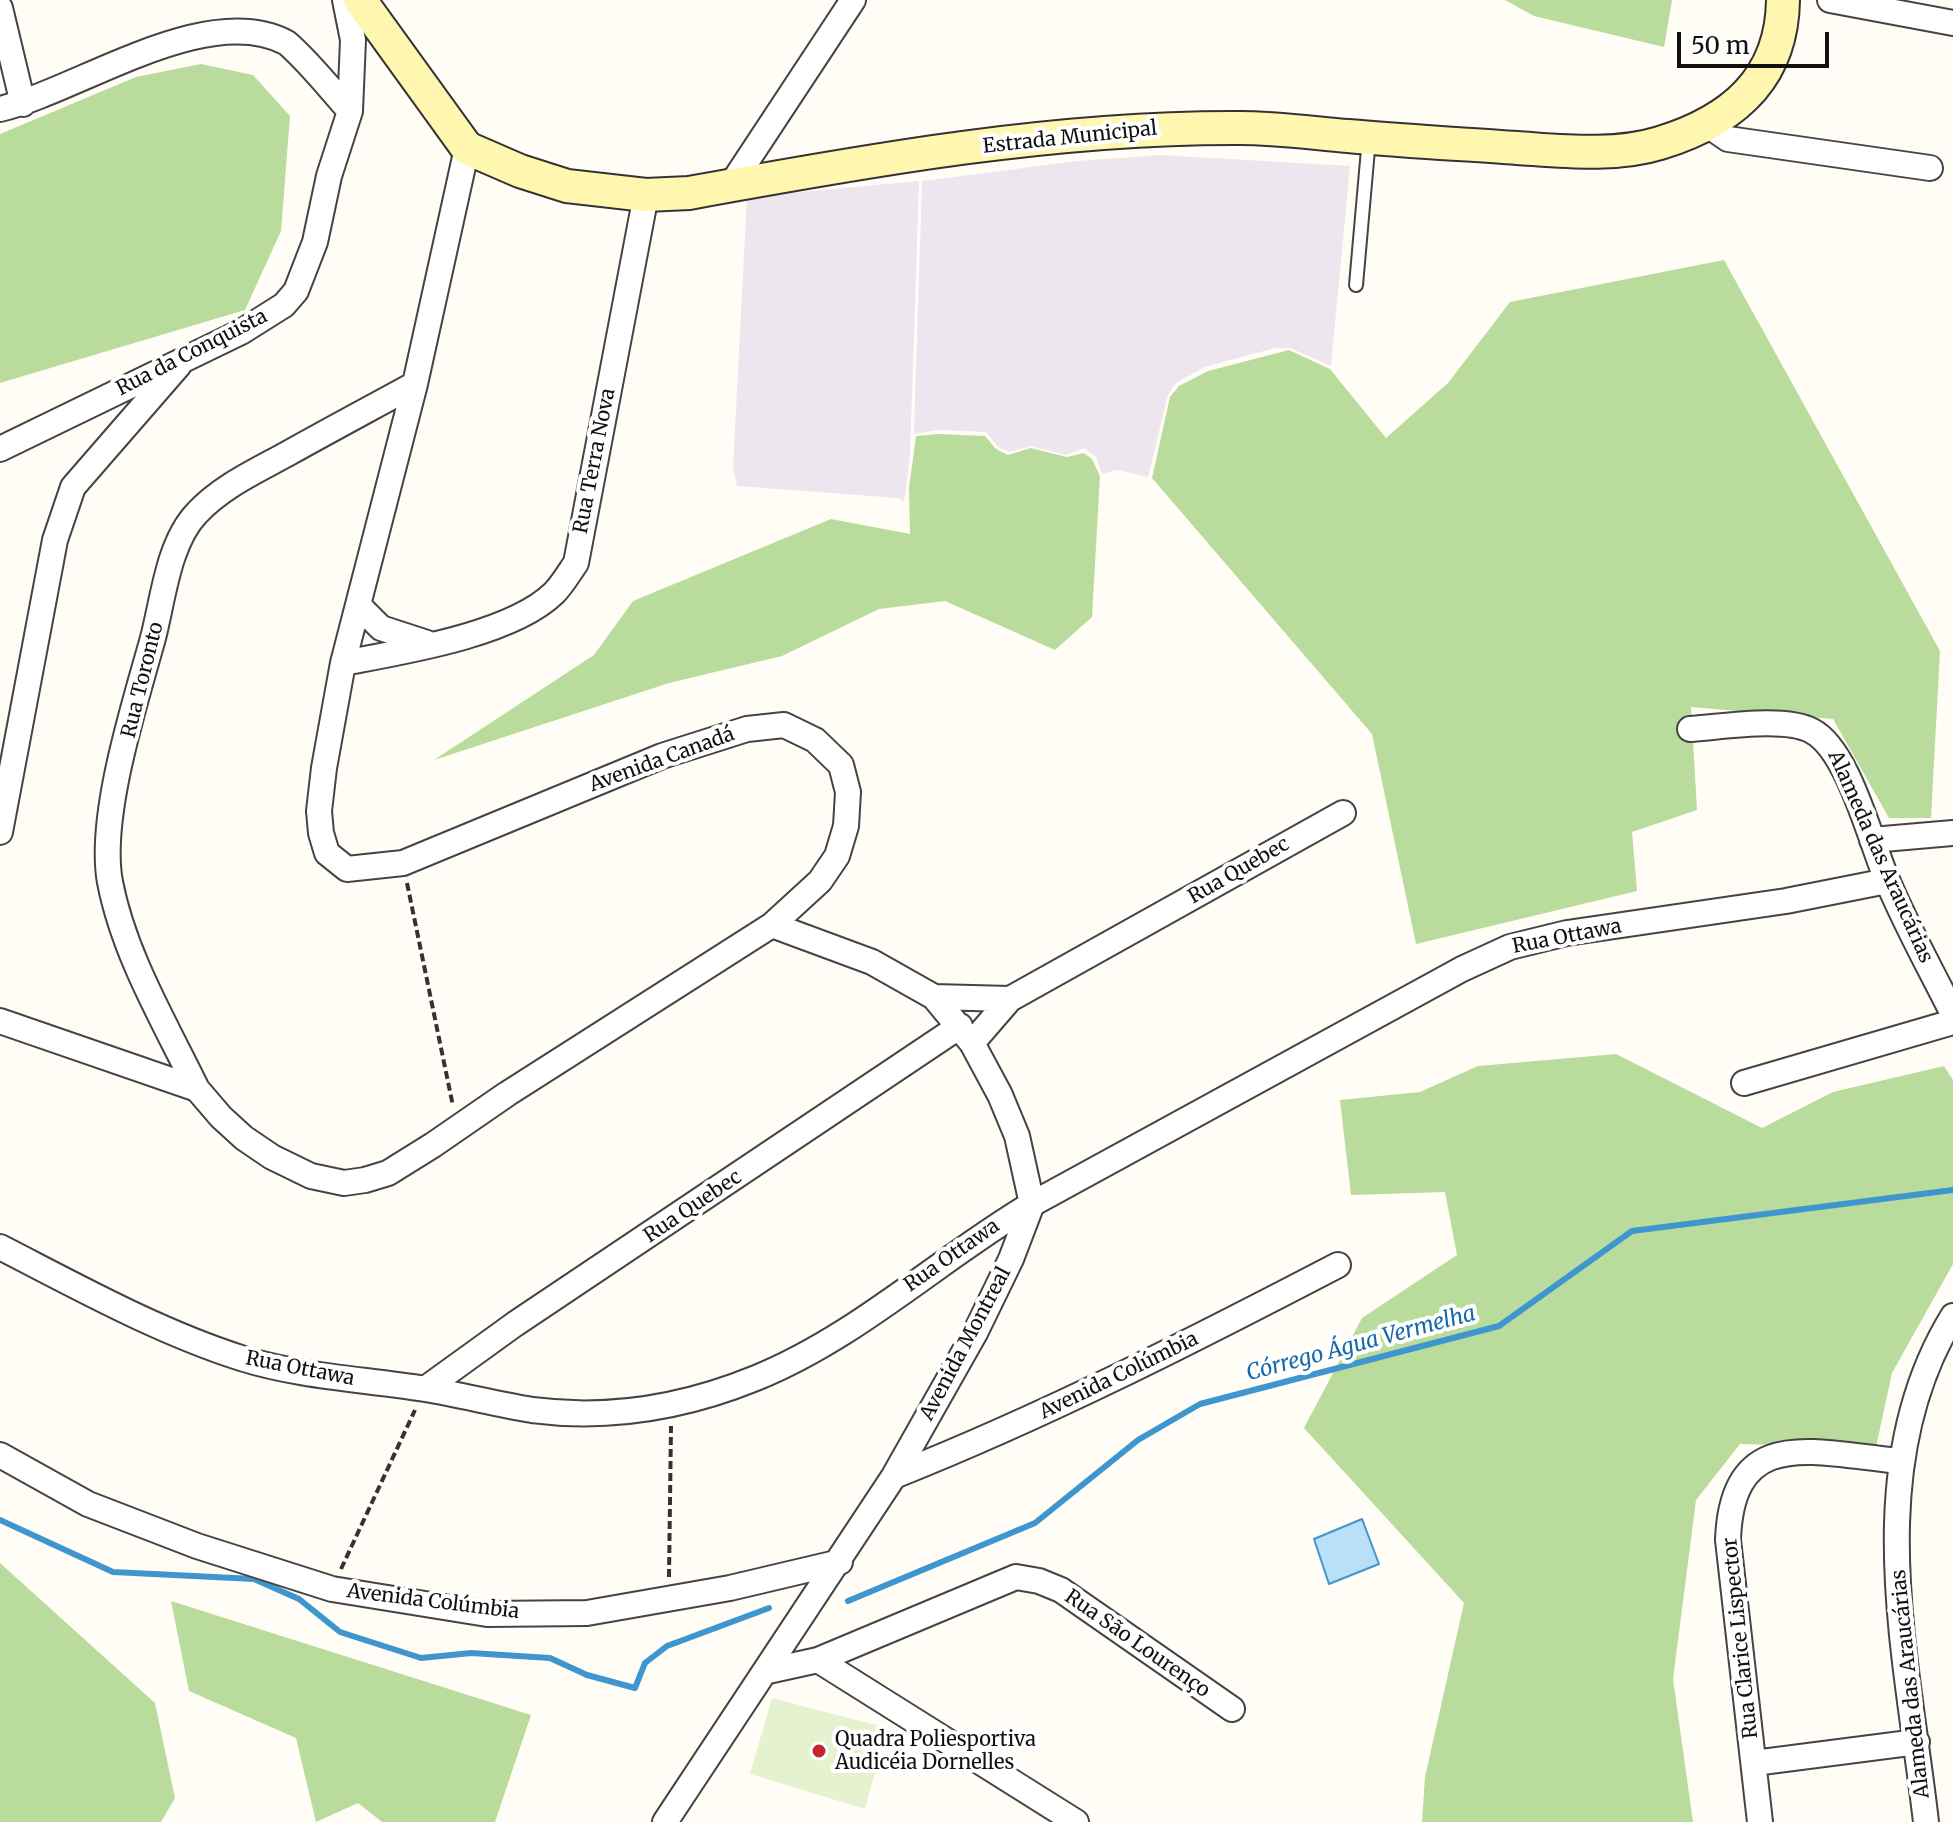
<!DOCTYPE html>
<meta charset="utf-8">
<style>
body{margin:0}
#map{position:relative;width:1953px;height:1822px;overflow:hidden;background:#fffdf5;font-family:Merriweather,serif}
canvas{display:block}
.scale{position:absolute;left:1677px;top:32px;width:152px;height:36px;box-sizing:border-box;border:4px solid #111;border-top:0;padding-left:10px;font-size:24px;line-height:28px;white-space:nowrap;color:#111;-webkit-text-stroke:6px #fff;paint-order:stroke}
</style>
<div id="map">
<canvas width="1953" height="1822"></canvas>
<div class="scale">50 m</div>
</div>
<script>
const g = document.querySelector('canvas').getContext('2d');
g.lineJoin = 'round';
function fill(path, color) { g.fillStyle = color; g.fill(path, 'evenodd'); }
function stroke(path, color, width, dash) { g.strokeStyle = color; g.lineWidth = width; g.lineCap = dash ? 'butt' : 'round'; g.setLineDash(dash || []); g.stroke(path); }
function write(font, color, halo, rows, align = 'center') {
  g.font = font + ' Merriweather,serif'; g.lineWidth = 8; g.setLineDash([]); g.textBaseline = 'middle'; g.strokeStyle = halo; g.fillStyle = color; for (const [text, x, y, turn = 0] of rows) {
    g.save(); g.translate(x, y); g.rotate((+turn || 0) * Math.PI / 180); g.textAlign = isNaN(turn) ? turn : align; if (halo) g.strokeText(text, 0, 0); g.fillText(text, 0, 0); g.restore();
  }
}
fill(new Path2D(`
 M1161 155 1350 166 1331 366 1290 348H1275L1205 367 1176 383 1168 395 1148 477 1117 470 1102 474 1096 457 1084 448 1066 455 1031 446 1009 452 998 447 986 432 939 430 914 434 922 181 1078 161Z
 M919 181 910 456 904 502 898 498 737 486 733 467 747 197Z`), '#eee6ef');
fill(new Path2D(`
 M1505 0H1672L1664 47 1534 16Z
 M201 64 253 75 290 116 281 231 245 310 0 383V134L136 77Z
 M1724 260 1940 651 1931 818H1889L1833 719 1691 707 1697 810 1632 832 1637 891 1416 944 1372 734 1152 478 1170 397 1179 386 1208 371 1289 350 1330 369 1386 438 1448 383 1510 302Z
 M939 434 985 436 996 449 1008 455 1031 448 1067 457 1084 453 1092 459 1100 476 1092 617 1055 650 945 601 879 609 782 656 669 683 434 760 594 655 633 601 831 519 910 534 909 488 916 436Z
 M1616 1054 1762 1128 1833 1092 1944 1066 1953 1080V1264L1892 1373 1876 1447 1740 1444 1696 1500 1673 1679 1693 1822H1422L1425 1777 1464 1603 1304 1428 1362 1318 1457 1255 1445 1192 1351 1195 1340 1100 1420 1092 1478 1066Z
 M0 1563 155 1703 175 1798 161 1822H0Z
 M171 1601 531 1715 495 1822H382L358 1803 316 1822 296 1738 189 1691Z`), '#b9dc9c');
fill(new Path2D(`
 M772 1698 887 1728 865 1809 750 1774Z`), '#e6f2cf');
const water = new Path2D(`
 M1362 1519 1379 1564 1329 1584 1314 1539Z`);
fill(water, '#b9e0f7');
stroke(water, '#3f96cf', 2);
stroke(new Path2D(`
 M0 1520 113 1572 254 1579 299 1599 340 1632 421 1658 471 1653 550 1658 587 1675 635 1688 645 1663 667 1646 769 1608
 M848 1601 1035 1523 1138 1440 1200 1404 1499 1326 1632 1231 1953 1190`), '#3f96cf', 6);
const lane = new Path2D(`
 M1356 285 1369 138`);
const street = new Path2D(`
 M1830 0 1953 23
 M0 8 23 104
 M0 109C79 90 207 0 287 43 310 63 330 89 350 111
 M1709 126 1728 139 1930 168
 M731 185 853 0
 M0 449 241 332 284 305 296 291 315 242 329 176 350 111 353 40 345 0
 M358 605 381 628 427 643
 M343 663C401 652 511 635 554 593 562 585 569 573 576 563L646 195
 M1690 729C1721 727 1785 716 1812 731 1849 750 1871 844 1888 882 1907 927 1931 970 1953 1014
 M0 832 55 540 73 487 179 365
 M1872 840 1953 833
 M934 997 1010 999 1343 813
 M0 1021 197 1089 221 1117 244 1138 272 1157 311 1176 344 1183 365 1180 388 1173 433 1145 507 1094 772 925 820 881 837 856 846 826 848 792 841 765 815 740 784 725 747 729 662 756 403 863 347 869 327 853 321 833 319 811 324 768 343 663 415 384 467 148
 M972 1043 1010 999
 M1744 1083 1953 1022
 M197 1089C165 1023 124 955 110 882 98 817 135 703 153 638 163 600 168 543 197 513 221 487 256 471 287 454 330 430 373 407 415 384
 M0 1247C78 1287 157 1331 241 1358 301 1377 364 1379 425 1389 461 1395 496 1404 532 1410 609 1420 685 1407 756 1378 857 1337 939 1259 1032 1204L1462 969 1510 947 1567 933 1786 901 1887 881
 M425 1389 515 1324 960 1026
 M0 1455 88 1504 197 1546 332 1589 487 1614 587 1613 730 1588 840 1562
 M894 1476C1047 1415 1192 1341 1338 1265
 M818 1660 1016 1577 1039 1581 1061 1590 1232 1709
 M768 1671 818 1660 1076 1822
 M1754 1763 1917 1742
 M665 1822 894 1476 976 1331 1011 1259 1032 1204 1017 1136 1000 1095 972 1043 934 997 872 962 772 925
 M1760 1822 1728 1540C1732 1424 1814 1453 1899 1461
 M1926 1822C1907 1656 1859 1468 1953 1316`);
const secondary = new Path2D(`
 M360 0 467 148 520 171 567 186 646 195 689 193C870 160 1056 127 1240 128 1276 128 1312 133 1348 136 1404 141 1460 144 1517 148 1563 151 1615 157 1660 143 1732 121 1782 79 1783 0`);
stroke(lane, '#444', 16);
stroke(street, '#444', 28);
stroke(secondary, '#333', 36);
stroke(new Path2D(`
 M407 883 453 1106
 M341 1569 415 1410
 M669 1577 671 1426`), '#333', 4, [8, 4]);
stroke(lane, '#fff', 12);
stroke(street, '#fff', 24);
stroke(secondary, '#fff6b0', 32);
for (const [x, y, r, color] of [
 [819,1751,8,"#c4262e"]
]) { const dot = new Path2D(); dot.arc(x, y, r, 0, 2 * Math.PI); g.fillStyle = color; g.fill(dot); stroke(dot, '#fff', 3); }
write('20px', '#111', '#fff', [
 ["Estrada Municipal",1070,138,-6],
 ["Rua da Conquista",192,353,-27],
 ["Rua Terra Nova",595,461,-79],
 ["Rua Toronto",143,680,-76],
 ["Avenida Canadá",662,760,-20],
 ["Alameda das Araucárias",1880,857,66],
 ["Rua Quebec",1239,871,-30],
 ["Rua Ottawa",1567,937,-11],
 ["Rua Quebec",693,1207,-34],
 ["Rua Ottawa",952,1256,-35],
 ["Avenida Montreal",966,1344,-62],
 ["Rua Ottawa",300,1369,11],
 ["Avenida Colúmbia",1119,1376,-26],
 ["Avenida Colúmbia",433,1602,7],
 ["Rua Clarice Lispector",1741,1638,-96],
 ["Rua São Lourenço",1137,1644,35],
 ["Alameda das Araucárias",1911,1684,-96]
]);
write('20px', '#111', '#fff', [
 ["Quadra Poliesportiva",835,1740],
 ["Audicéia Dornelles",835,1763]
], 'left');
write('italic 22px', '#1768a6', '#fff', [
 ["Córrego Água Vermelha",1361,1344,-15]
]);
</script>
